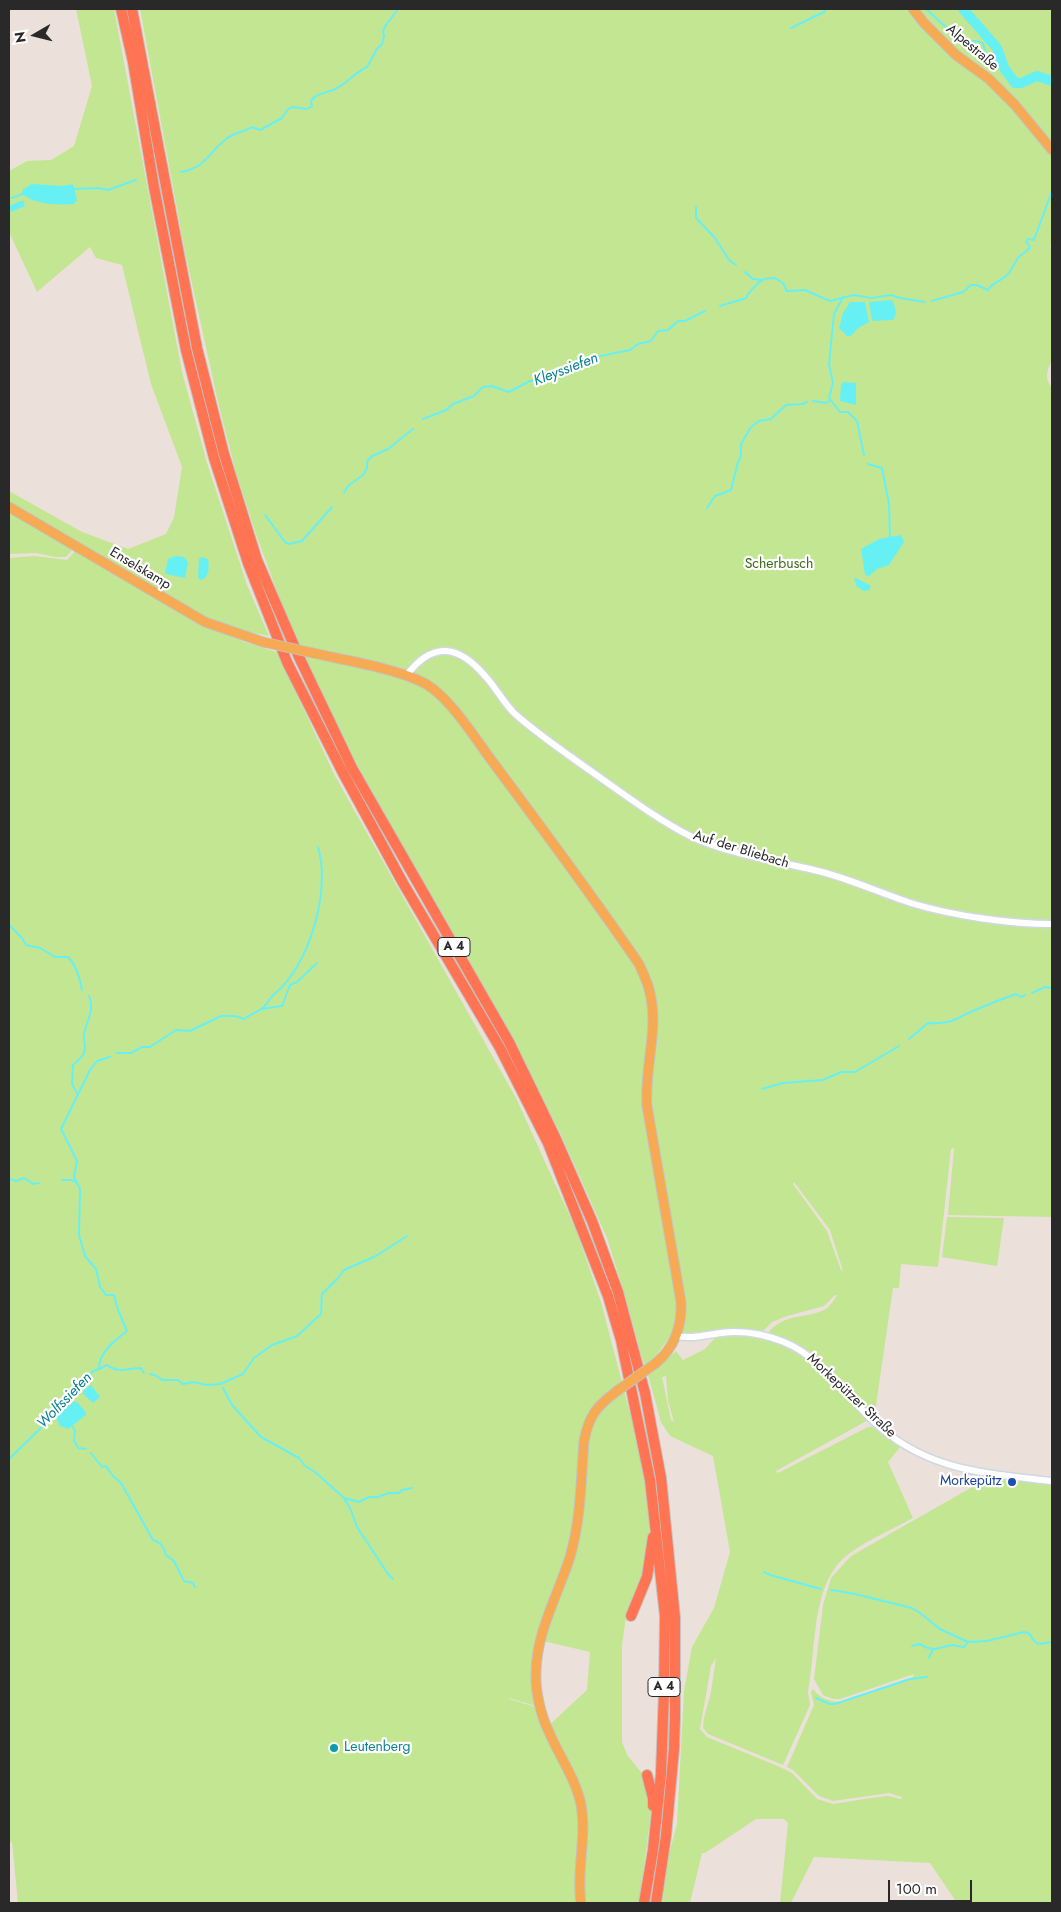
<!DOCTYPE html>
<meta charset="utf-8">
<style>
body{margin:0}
#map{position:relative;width:1061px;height:1912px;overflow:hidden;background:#ece0da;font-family:Jost,sans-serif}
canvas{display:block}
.frame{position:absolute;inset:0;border:10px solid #292929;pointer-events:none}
.north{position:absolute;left:10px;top:10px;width:50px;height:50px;-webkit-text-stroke:4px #fff;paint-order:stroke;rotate:262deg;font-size:14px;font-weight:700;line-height:20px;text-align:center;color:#292929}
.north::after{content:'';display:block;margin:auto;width:18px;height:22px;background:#292929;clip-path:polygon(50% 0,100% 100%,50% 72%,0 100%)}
.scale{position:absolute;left:888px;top:1880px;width:84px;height:22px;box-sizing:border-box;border:2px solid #292929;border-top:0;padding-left:6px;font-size:15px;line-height:18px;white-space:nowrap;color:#292929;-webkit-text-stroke:4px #fff;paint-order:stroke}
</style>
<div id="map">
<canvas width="1061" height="1912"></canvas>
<div class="frame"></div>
<div class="north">N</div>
<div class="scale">100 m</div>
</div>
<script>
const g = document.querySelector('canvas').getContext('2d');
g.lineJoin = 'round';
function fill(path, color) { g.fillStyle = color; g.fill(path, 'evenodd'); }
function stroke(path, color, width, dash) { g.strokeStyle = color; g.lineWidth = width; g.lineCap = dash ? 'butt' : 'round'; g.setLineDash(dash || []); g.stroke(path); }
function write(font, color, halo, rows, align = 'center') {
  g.font = font + ' Jost,sans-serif'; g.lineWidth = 4.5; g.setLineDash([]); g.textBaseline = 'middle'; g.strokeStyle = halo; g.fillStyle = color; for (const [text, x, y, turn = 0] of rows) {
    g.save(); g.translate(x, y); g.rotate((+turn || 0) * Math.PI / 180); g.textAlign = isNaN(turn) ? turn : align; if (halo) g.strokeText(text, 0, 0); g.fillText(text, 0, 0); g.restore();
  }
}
fill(new Path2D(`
 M76 9H114L182 372 207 463 247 585 269 636 243 631 204 617 9 503V491L82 532 128 549 166 534 174 517 182 467 151 384 122 265 96 258 90 247 37 292 9 232V171L27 161 51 160 74 146 92 86Z
 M140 9H910L1014 106 1052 154V244L1050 248 1052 251V360C1047 370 1044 378 1052 388V1217L948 1215 954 1148 951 1149 938 1267 901 1264 899 1288H893L874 1419 808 1353 767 1334C785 1312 802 1320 824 1310 829 1308 835 1299 837 1295H835L824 1306 787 1316 772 1322 762 1332 744 1330 671 1335 655 1357 644 1365 626 1299 607 1238 562 1137 512 1039 356 767 301 655 258 540 236 473 218 402 185 252ZM794 1182 830 1230 843 1271 841 1270 827 1231 793 1184Z
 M915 9H1052V147Z
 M9 511 73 549 66 557H55L36 553 9 554Z
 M76 550 205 624 244 642 277 652 335 776 516 1098 576 1230 601 1302 637 1440 645 1482 650 1535 642 1585 626 1617 622 1645V1742L627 1755 645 1777 652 1806 639 1903H18L12 1842 9 1843V558L35 556 67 560ZM539 1640 590 1652 587 1690 545 1729 539 1708 509 1699V1698L539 1707Z
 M947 1217 1004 1218 997 1266 942 1257Z
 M735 1335C752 1337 770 1338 785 1344 815 1357 847 1396 870 1419L776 1471 778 1473 868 1427 878 1426 901 1446 888 1462 913 1518C893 1529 869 1539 850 1553 810 1581 817 1648 808 1692L810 1705 783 1765 708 1734 703 1728 704 1718 711 1692 716 1658 711 1666 700 1729 707 1737 780 1767 792 1773 817 1799 833 1804 871 1798 888 1796 901 1799 902 1797 889 1793 833 1801 819 1796 793 1770 787 1767 814 1705 811 1692 813 1689C821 1699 828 1701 841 1702L913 1677 914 1674 840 1699H833L823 1695 814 1679 823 1605 831 1578 851 1556 990 1477 1052 1484V1903H957L930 1863 814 1857 791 1903H780L788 1823 784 1819H756L705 1853H702L690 1903H662L669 1854 677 1824 684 1691 692 1647 714 1608 730 1552 713 1456 670 1436 661 1422 648 1375 676 1351 683 1360 705 1349 715 1338ZM666 1376 668 1401 674 1422 671 1420 662 1377Z`), '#c3e693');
fill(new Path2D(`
 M32 184 62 186 73 184 77 200 74 204C56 205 36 205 22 194L23 189Z
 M23 200 25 206 11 212 9 206Z
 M892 300C895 307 898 313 893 320L872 321 869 302Z
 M850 302H865L869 322 857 329 851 336H847L839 328 843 313Z
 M843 382 856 383V405L840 401 841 385Z
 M901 535 904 542 889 565 877 569 869 576 865 575 861 549 879 539Z
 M175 556 184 557 188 562 185 578 166 574 165 572 168 559Z
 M202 557 208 559C209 566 210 576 202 580L198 578 199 559Z
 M856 578 871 586 869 590 864 591 857 587 854 579Z
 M91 1385 100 1397 93 1403 83 1394 84 1390Z
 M73 1402H77L85 1411 86 1415 68 1429 60 1426 56 1417Z`), '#67f0f4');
stroke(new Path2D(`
 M926 9 949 30 958 31 964 42 976 41 983 43 987 58 1003 64
 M791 28 824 12 826 9
 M181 172C207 167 208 153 226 139 233 133 244 132 252 127L260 130 282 118 288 109 293 107 307 109 312 106 311 101C316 93 327 93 335 89 347 84 355 72 367 67L377 49 382 44 384 36 383 31 386 25 398 9
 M74 189 99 188 108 190 136 180
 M11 198 23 194
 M696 207V218L715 238 729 260 736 265
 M745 272 753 279 762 280
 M843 297 834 314 829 364 833 383 829 398 840 412H848L857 421 864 455
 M932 301 963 292 971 285H977L988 290C993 282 1000 282 1007 275 1012 270 1014 263 1018 258 1021 254 1027 252 1030 247L1026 242 1028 239 1034 240 1052 191
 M720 306 746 298C748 293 758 282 763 280 766 278 772 278 775 278L783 283 787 291 805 290 830 301 854 295 871 298 891 295 900 298 925 302
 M813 401 826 403 831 400
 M423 419 446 410 453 404 474 396 483 387 492 386 509 392 530 381H539L579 364 585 363 596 357 630 350 638 344 651 341 658 331 668 330 678 321H685L705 311
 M868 464 882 468 889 504 890 537
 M344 493 348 486 363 475 367 468V462L372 456 388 449 413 429
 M707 508 715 496 731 490 738 462 741 456V444L751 427 759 421 771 419 786 405 803 404 807 402
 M265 515 285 542 289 544 302 541 332 507
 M9 925 22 938 26 945 40 948 55 957H68C77 966 80 978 82 990
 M1032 993 1045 987 1052 988
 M261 1009 282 1006 290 985 297 982 317 963
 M909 1039 928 1023C953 1024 952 1020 973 1011 987 1005 1002 999 1016 994L1021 997 1025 995
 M117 1053H131L142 1047H150L176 1030 190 1031 221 1016H235L244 1019C250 1014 256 1013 261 1009 265 1007 268 1001 271 998 274 994 278 991 282 987 312 954 330 890 318 847
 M762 1089 783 1083 823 1080 841 1072H855L899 1046
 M77 1093 72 1084 73 1065C77 1061 82 1058 84 1053 87 1046 83 1041 84 1034 87 1020 95 1010 89 996
 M9 1179 16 1181 24 1178 33 1184 39 1183
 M62 1180H72L77 1183
 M99 1369 107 1365C119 1374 128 1368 141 1368L144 1373
 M150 1374 157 1376 162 1380H178L183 1384 193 1382 207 1385 220 1384 243 1374 254 1358 272 1345 297 1336 321 1314 322 1294 339 1277 344 1270 376 1256 407 1236
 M223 1388 232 1405 261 1437 299 1458 305 1466 315 1472 344 1498 351 1510 357 1527 388 1574 393 1579
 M72 1426 75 1430 74 1440 78 1448 86 1449
 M91 1453 102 1467 106 1466 113 1476 121 1483 153 1540C161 1542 164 1547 166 1555L174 1561 184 1581 193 1583 195 1587
 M9 1459 44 1425 93 1371 99 1369C98 1353 116 1339 127 1331L118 1310 114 1295H106L100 1287 96 1269 85 1256 79 1235 80 1189 74 1177 77 1161 61 1129 90 1070 97 1061 110 1057
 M344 1498 359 1502 369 1497H378L389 1493H399L402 1490 412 1488
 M764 1572 770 1575 821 1589
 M831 1590 855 1594 912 1608 920 1613 940 1629 968 1642
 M912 1646 919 1644 928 1648 935 1649 952 1645 964 1647 968 1642 987 1641 1024 1632 1030 1634C1036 1647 1040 1644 1052 1642
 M929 1658 933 1649
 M816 1698 830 1704H835L910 1679 927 1677`), '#67f0f4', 2);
stroke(new Path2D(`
 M963 9 997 48 1004 68 1015 83H1021L1037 76 1052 81`), '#67f0f4', 10);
const minor = new Path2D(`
 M406 676C433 640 459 645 486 677 496 688 503 702 514 713 537 734 570 756 595 774 625 795 658 820 690 836 728 854 777 861 818 871 851 879 882 894 914 904 955 916 1010 924 1052 924
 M676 1336C692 1339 705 1335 721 1333 743 1330 764 1334 784 1342 819 1356 846 1394 872 1420 925 1471 984 1473 1052 1481`);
const major = new Path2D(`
 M913 9 924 23 956 55 989 79 1015 105 1052 150
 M9 507 205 622 263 642
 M313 653C344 660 399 669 426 684 450 698 475 738 492 761 542 828 592 895 639 964 643 973 648 983 650 993 659 1030 644 1068 647 1106L681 1302C682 1326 675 1347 656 1363
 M581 1903C576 1871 587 1837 581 1805 576 1779 559 1756 549 1732 541 1716 535 1691 536 1673 536 1633 558 1595 570 1557 581 1519 581 1480 584 1441 589 1415 597 1406 617 1391`);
const highway = new Path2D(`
 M121 9 133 62 154 187 186 350 214 458 248 563 287 662 343 773 403 883 500 1048 548 1143 608 1296 621 1340 650 1480 665 1616 664 1691 661 1774 653 1850 644 1903
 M132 9 197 348 224 454 257 560 299 657 352 768 509 1042 556 1139 592 1221 618 1292 645 1393 661 1478 675 1618V1717L674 1749 666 1836 656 1903
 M631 1616 647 1577 653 1537
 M647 1775 653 1798V1806`);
stroke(minor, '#cfd8e3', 9);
stroke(major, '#c3c3c3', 11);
stroke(highway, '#c3c3c3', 12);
stroke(minor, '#fff', 6);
stroke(major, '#f7aa54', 9);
stroke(highway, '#ff7452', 10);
const majorBridge = new Path2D(`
 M263 642 313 653
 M617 1391 656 1363`);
stroke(majorBridge, '#c3c3c3', 11, []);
stroke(majorBridge, '#f7aa54', 9);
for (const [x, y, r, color] of [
 [1012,1482,5,"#1a4fb4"],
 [334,1748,5,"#0f9aa8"]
]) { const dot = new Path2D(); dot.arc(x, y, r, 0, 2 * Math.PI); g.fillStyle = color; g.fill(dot); stroke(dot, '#fff', 2); }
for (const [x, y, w] of [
 [454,947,32],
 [664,1687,32]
]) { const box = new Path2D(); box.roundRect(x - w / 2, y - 9.5, w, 19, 4); g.fillStyle = '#fff'; g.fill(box); stroke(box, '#292929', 1); }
write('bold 12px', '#292929', null, [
 ["A 4",454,947],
 ["A 4",664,1687]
]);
write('14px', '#292929', '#fff', [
 ["Alpestraße",972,48,40],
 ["Enselskamp",140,569,31],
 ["Auf der Bliebach",741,850,17],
 ["Morkepützer Straße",851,1396,43]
]);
write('14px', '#3b6916', '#fff', [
 ["Scherbusch",779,565]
]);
write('14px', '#164399', '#fff', [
 ["Morkepütz",1002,1482]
], 'right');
write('14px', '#0d838f', '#fff', [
 ["Leutenberg",344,1748]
], 'left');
write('italic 15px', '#088291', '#fff', [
 ["Kleyssiefen",566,370,-21],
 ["Wolfssiefen",65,1401,-46]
]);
</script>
